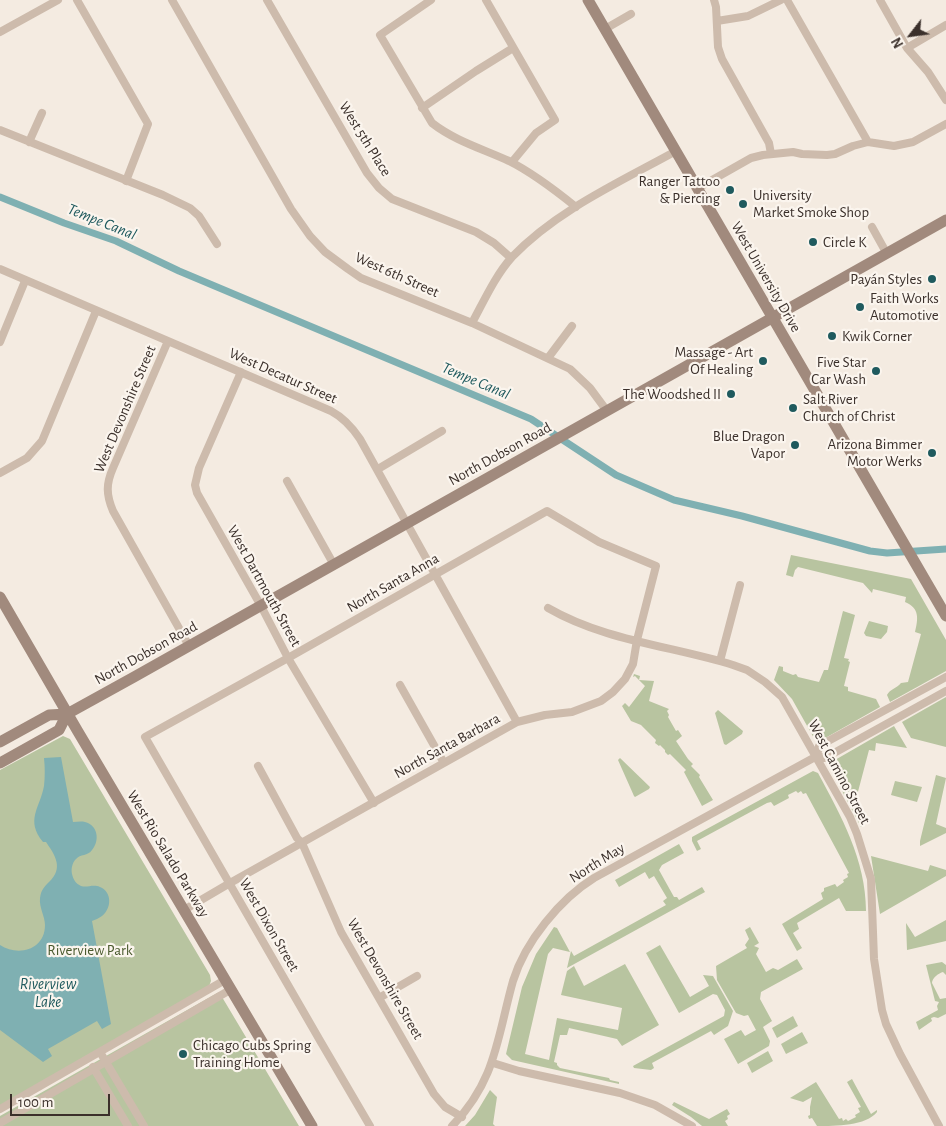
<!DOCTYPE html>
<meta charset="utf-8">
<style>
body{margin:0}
#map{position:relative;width:946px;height:1126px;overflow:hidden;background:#f4ebe1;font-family:"Alegreya Sans",sans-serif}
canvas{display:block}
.north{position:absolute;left:886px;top:10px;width:50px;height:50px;-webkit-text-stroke:4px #fbf5ee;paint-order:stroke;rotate:240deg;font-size:14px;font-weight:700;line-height:20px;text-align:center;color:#3b302b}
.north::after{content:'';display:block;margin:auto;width:18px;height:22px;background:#3b302b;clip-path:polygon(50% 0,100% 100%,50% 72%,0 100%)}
.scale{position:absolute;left:10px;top:1094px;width:100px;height:22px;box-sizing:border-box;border:2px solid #3b302b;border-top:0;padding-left:6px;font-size:15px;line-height:18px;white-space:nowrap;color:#3b302b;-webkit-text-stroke:4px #fbf5ee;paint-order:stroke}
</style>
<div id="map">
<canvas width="946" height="1126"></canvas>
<div class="north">N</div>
<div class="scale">100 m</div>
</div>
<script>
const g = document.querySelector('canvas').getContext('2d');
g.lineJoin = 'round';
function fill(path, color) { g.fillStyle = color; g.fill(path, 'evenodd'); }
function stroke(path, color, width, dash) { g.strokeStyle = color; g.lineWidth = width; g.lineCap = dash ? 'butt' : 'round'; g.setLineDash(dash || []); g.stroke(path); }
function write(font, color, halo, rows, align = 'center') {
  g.font = font + ' "Alegreya Sans",sans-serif'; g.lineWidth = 4.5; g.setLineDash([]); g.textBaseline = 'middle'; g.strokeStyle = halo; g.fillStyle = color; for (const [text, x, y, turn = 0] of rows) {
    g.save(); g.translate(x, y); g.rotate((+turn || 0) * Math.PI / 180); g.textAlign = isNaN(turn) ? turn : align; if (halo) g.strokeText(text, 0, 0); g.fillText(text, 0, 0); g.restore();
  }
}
fill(new Path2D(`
 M791 555 911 579 946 640V671L890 702 887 695C890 689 897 688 901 683L908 682 921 634 915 632C918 619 920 608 905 602L906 597 873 589 872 593 863 583 798 567 795 570 793 577 786 575Z
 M843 611 855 615 844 658 849 659 848 661 850 662 844 686 848 687V691L876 699 880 707 820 741 815 740 792 699 774 680 779 666 783 667V671L793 675 796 674 798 677 819 682 824 670H828Z
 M869 621 888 626 887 632 881 639 866 636 864 633Z
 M634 674 640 676 639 680 654 681 649 701 669 709 667 711 669 715 668 717 676 731 678 730 682 736 676 741 688 759 693 764 691 766 700 775 699 777 713 800 702 806 684 772 686 770 670 754 668 755 665 752V750L660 745 659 746 655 743 656 740 641 725 631 721 622 706 625 703 629 707 645 686 635 676 633 677Z
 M946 697V747L911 738 902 722Z
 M718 710 743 731 742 734 726 745 724 744 715 713Z
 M894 726 907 748 876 743 875 751 869 750 855 803 856 810 863 826 861 827 828 764Z
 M63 736 70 739 210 975 211 981 209 986 0 1106V770Z
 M620 758 650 787 649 789 635 797 634 796 618 760Z
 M813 771 818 773C841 816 866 860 866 911H846L839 898 797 923 799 929 793 933 802 948 797 951 782 924 823 899 821 893 824 891V888L835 884 837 887 844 882 843 880 848 877 847 874 849 873 806 793 803 794 801 791 798 793 796 791 788 795 789 798 774 806 771 802 767 803 697 841 701 849 697 851 692 841V837Z
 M936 775 946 778 936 824 946 828V833L920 846V841Z
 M895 781 922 787 917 802 891 795Z
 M679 844 684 853 662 865 659 870 674 897H677L679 900 702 887 705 892 567 968 571 951 574 956 666 905 663 901 667 898 654 876 649 879 645 872 619 887 615 880Z
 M871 856 928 871 930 865 946 870V876L880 914Z
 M946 920V941L907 950 906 923 915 937Z
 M554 927 557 928 570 952 553 948 548 954 525 1054 549 1060 557 1018 618 1030 622 1008 561 995 567 971 574 966 584 986 625 964 659 1025 622 1046 617 1039 569 1028 567 1035H560L554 1062 557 1063V1065L560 1068 609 1078 610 1080 619 1082V1084L512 1060 506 1054 522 987 536 954Z
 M750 927 759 943 754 946 759 948 756 954 766 972 773 968 778 970 797 959 803 969 761 992 760 999 772 1021 763 1027 770 1041 769 1046 738 1064 724 1039 741 1030 745 1036 756 1030 748 1015 744 1016 736 1013 717 980 716 966 747 948 745 945 749 939 745 930Z
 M660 945 690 997 709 986 703 975 713 976 733 1011 728 1026 714 1035 711 1031 652 1063 654 1068 651 1070 634 1068 633 1066 724 1016 725 1010 717 995 713 994 679 1013 646 953Z
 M942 962 946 965V975L943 972C939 973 932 978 932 983L940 999 946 998V1014L938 1018 934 1017 931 1018 932 1021 919 1030 916 1022 938 1010 937 1006 939 1002 935 1001 926 965Z
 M219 992 299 1126H0V1116Z
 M793 1016 798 1026 777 1038 772 1028Z
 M802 1032 808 1043 786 1054 781 1044Z
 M768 1051 773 1061 752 1073 747 1063Z
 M852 1079 871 1114 877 1110V1112C866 1126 836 1126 817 1126L812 1118 809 1119 808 1116 810 1115V1107L812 1097 803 1102 790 1098 816 1082 839 1119 842 1118 843 1121 846 1119 848 1121 856 1117 855 1115 860 1112 858 1108 861 1107 847 1082Z
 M490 1090 497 1097 493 1124 495 1126H465L475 1115Z
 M674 1102 709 1119 727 1109 730 1114 727 1116 728 1119 725 1121 728 1126H702L691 1117 672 1105Z`), '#b8c4a0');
fill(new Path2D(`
 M61 757 73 822C77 822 81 821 85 822 98 825 100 841 92 850 88 856 80 854 76 859 72 863 71 869 72 874 73 879 76 884 81 886 87 888 93 884 100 887 112 892 112 908 102 916 99 918 95 920 92 921L111 1024 102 1029 97 1021 48 1049 52 1056 43 1062 0 1030V945C18 957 45 950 45 925 45 916 39 908 40 898 41 890 44 887 49 882 64 868 55 855 46 842H43C25 820 40 808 44 786 45 777 45 767 44 758Z`), '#7fb0b2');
stroke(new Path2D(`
 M0 197 64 223 116 241 179 271 531 419 616 475 674 500 742 516 870 551 887 553 946 549`), '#7fb0b2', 7);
stroke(new Path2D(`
 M77 0 148 124 126 181
 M172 0 291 209 310 236 325 252 348 269 361 278 472 323 570 369 590 388 607 411
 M267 0 367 173 379 188 392 199 476 232 494 243 511 258
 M431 0 380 35 432 123C455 141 483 149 509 161 533 173 555 190 576 207
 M486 0 555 120 536 133 512 162
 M714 0 716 7 718 47 722 59 769 143 771 154
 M787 0 868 142
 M880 0 907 48 928 72 946 100
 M717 21 748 16 781 0
 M605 29 631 14
 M0 32 58 0
 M907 48 946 25
 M422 108 476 71 513 48
 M0 130 163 195 190 208 199 216 217 244
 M29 142 42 113
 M698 188 751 158 763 155 793 152 802 154 827 155 835 154 853 146 868 142 894 146 913 142 946 124
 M872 227 887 254
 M0 269 331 411C344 418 352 427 360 439L517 722
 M472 323C484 301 495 276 512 257 557 210 620 182 676 151
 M168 341 113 468C106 484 106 494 113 511L189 646
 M0 342 25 281
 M548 358 572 326
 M241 372 199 468 195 485 197 493 261 606 288 658 374 803
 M378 469 442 431
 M0 473 27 458 42 441 96 311
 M287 481 334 565
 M548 608C605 641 672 646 733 665L747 670 765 682 782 697 850 817 857 834 871 879 874 959 882 1010 886 1024 900 1054 939 1126
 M720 661 740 585
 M400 685 444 763
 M817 756 819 746 946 677
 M258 766 297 838 302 843 341 932 434 1094 445 1107 462 1117
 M184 910 230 883 517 722 545 715 572 712 601 701 613 692 625 679 633 664 637 640 656 566 599 542 547 511 288 658 145 737C220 867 294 997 370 1126
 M379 998 417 976
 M100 1052 144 1126
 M493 1063 519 1071 620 1093 655 1105 692 1126
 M93 1067 128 1126
 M0 1109 225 980
 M0 1123 230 990
 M452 1126C496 1081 497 1038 513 981 525 942 560 899 594 878L817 756 825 758 946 691`), '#cdbbac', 8);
stroke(new Path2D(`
 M588 0 946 616
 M0 597 77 730 312 1126
 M0 742 49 715 67 714 134 677 946 220
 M0 763 59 730 67 714`), '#a18a7d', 11);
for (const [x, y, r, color] of [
 [730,190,5,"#1f5a5e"],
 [743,204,5,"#1f5a5e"],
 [813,242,5,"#1f5a5e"],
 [932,279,5,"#1f5a5e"],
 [860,307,5,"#1f5a5e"],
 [832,336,5,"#1f5a5e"],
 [763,361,5,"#1f5a5e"],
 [876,371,5,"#1f5a5e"],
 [731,394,5,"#1f5a5e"],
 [793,408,5,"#1f5a5e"],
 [795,445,5,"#1f5a5e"],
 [932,453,5,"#1f5a5e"],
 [183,1054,5,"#1f5a5e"]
]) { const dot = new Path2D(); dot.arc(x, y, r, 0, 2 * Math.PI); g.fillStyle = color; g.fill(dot); stroke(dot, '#fbf5ee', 2); }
write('15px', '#3b302b', '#fbf5ee', [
 ["West 5th Place",365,139,58],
 ["West 6th Street",397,275,24],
 ["West University Drive",766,277,60],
 ["West Decatur Street",283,376,24],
 ["West Devonshire Street",125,409,-67],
 ["North Dobson Road",500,454,-29],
 ["North Santa Anna",393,583,-30],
 ["West Dartmouth Street",264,586,61],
 ["North Dobson Road",146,653,-29],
 ["North Santa Barbara",447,746,-29],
 ["West Camino Street",839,772,62],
 ["West Rio Salado Parkway",168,854,59],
 ["North May",597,863,-32],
 ["West Dixon Street",269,925,60],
 ["West Devonshire Street",385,979,60]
]);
write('15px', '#3b302b', '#fbf5ee', [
 ["Ranger Tattoo",720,181],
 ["& Piercing",720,198],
 ["University",753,195,"left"],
 ["Market Smoke Shop",753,212,"left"],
 ["Circle K",823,242,"left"],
 ["Payán Styles",922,279],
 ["Faith Works",870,298,"left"],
 ["Automotive",870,315,"left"],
 ["Kwik Corner",842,336,"left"],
 ["Massage - Art",753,352],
 ["Of Healing",753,369],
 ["Five Star",866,362],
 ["Car Wash",866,379],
 ["The Woodshed II",721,394],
 ["Salt River",803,399,"left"],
 ["Church of Christ",803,416,"left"],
 ["Blue Dragon",785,436],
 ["Vapor",785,453],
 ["Arizona Bimmer",922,444],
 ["Motor Werks",922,461],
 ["Chicago Cubs Spring",193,1045,"left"],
 ["Training Home",193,1062,"left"]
], 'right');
write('15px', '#4a5a2e', '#fbf5ee', [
 ["Riverview Park",90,950]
]);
write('italic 16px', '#1f5a5e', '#fbf5ee', [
 ["Tempe Canal",102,222,22],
 ["Tempe Canal",476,381,23],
 ["Riverview",48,984],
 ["Lake",48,1002]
]);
</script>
